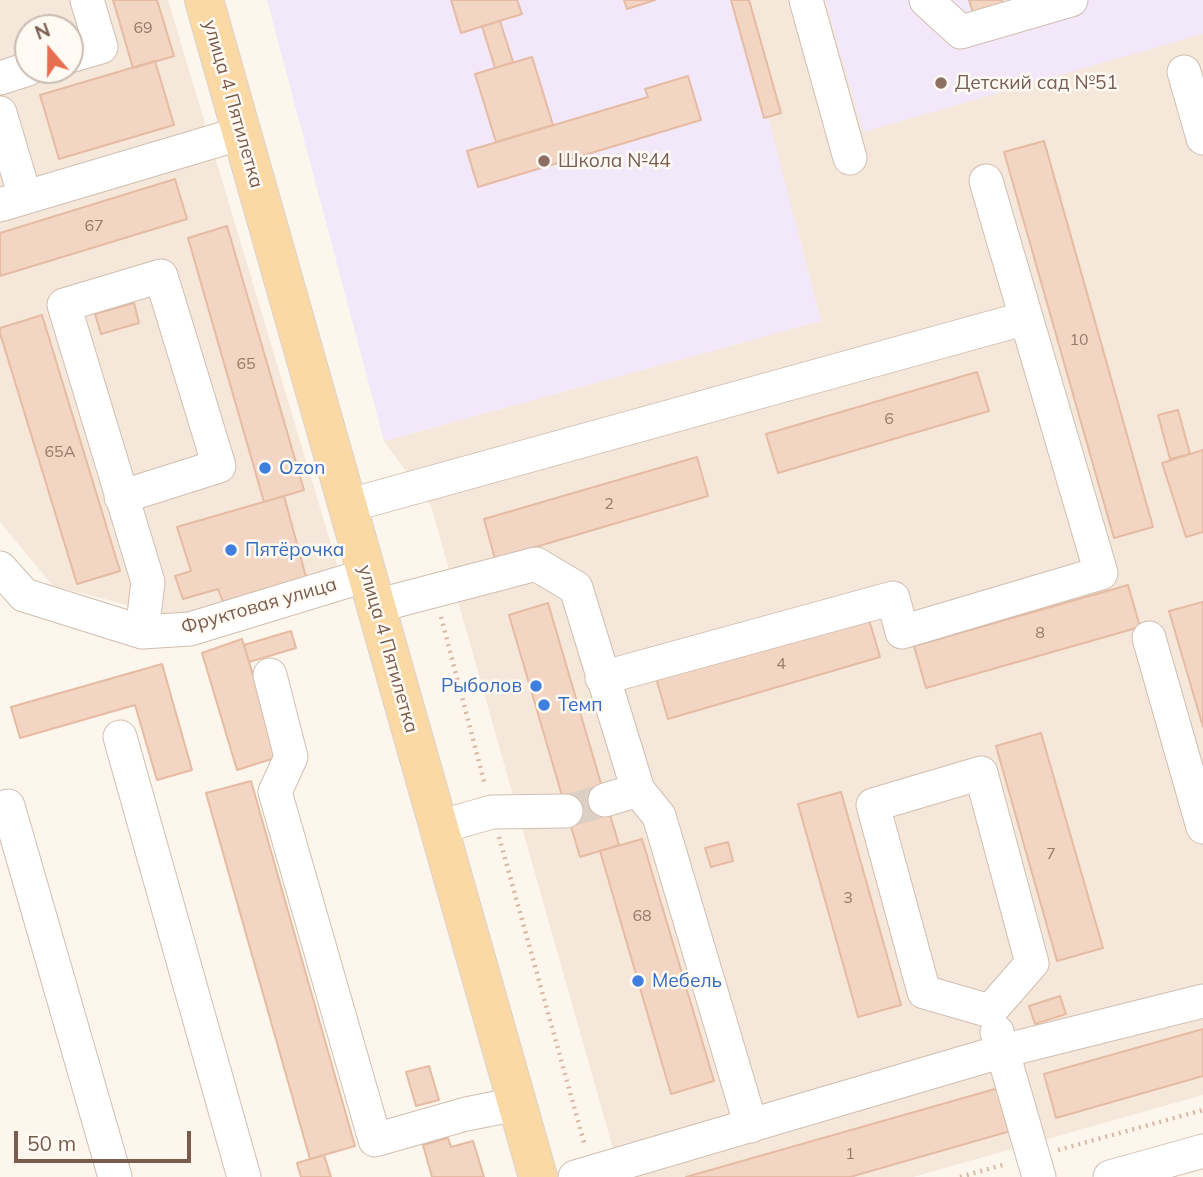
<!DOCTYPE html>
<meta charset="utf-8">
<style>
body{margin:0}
#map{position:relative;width:1203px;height:1177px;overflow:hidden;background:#fdf6ec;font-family:Mulish,sans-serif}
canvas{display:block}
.north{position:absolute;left:14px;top:14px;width:70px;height:70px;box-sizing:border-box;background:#fffaf3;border:2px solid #cabbb1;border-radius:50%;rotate:340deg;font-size:19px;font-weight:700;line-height:28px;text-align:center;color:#7a5c4d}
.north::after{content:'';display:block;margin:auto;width:24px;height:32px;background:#e76f51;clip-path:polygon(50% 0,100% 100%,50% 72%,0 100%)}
.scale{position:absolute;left:14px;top:1131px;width:177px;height:32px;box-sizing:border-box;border:4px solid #7a5c4d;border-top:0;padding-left:9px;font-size:21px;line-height:24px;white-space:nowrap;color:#7a5c4d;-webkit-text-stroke:5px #fffaf3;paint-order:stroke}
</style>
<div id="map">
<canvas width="1203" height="1177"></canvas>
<div class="north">N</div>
<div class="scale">50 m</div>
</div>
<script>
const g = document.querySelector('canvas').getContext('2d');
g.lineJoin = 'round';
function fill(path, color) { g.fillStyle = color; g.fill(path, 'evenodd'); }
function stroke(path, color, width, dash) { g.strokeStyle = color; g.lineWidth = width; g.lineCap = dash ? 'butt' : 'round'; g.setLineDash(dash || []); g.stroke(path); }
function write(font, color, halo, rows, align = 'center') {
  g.font = font + ' Mulish,sans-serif'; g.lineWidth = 5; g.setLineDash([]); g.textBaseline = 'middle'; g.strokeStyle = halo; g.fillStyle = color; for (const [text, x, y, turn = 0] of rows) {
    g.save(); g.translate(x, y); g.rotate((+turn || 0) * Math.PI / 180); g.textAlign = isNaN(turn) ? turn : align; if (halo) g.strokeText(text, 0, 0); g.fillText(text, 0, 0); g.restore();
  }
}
fill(new Path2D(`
 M0 0H168L339 571 183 619 53 586 0 522ZM28 28H70V70H28Z
 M738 0H1203V1095L913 1177H621L431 506 384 441 820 321Z`), '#f5e8da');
fill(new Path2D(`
 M267 0H738L821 321 384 441Z
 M825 0H1203V34L863 132Z`), '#f3e8fa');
const building = new Path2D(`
 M113 0H157L174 56 133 68Z
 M451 0H517L522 14 461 33Z
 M624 0H655L627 9Z
 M731 0H749L781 113 764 118Z
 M969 0H1002L1004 8 974 17Z
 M500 21 513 62 495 68 482 26Z
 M532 57 553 125 496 142 475 74Z
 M155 61 174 125 59 159 40 95Z
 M688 76 701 120 478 187 467 151 648 97 645 89Z
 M1044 141 1153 527 1114 538 1004 152Z
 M175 179 187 219 0 276V233Z
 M227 226 304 490 264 502 188 238Z
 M134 303 139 323 101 334 95 314Z
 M42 315 120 571 77 584 0 333V328Z
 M977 372 989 411 778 473 766 434Z
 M1178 410 1190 454 1170 459 1158 415Z
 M1203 450V532L1186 537 1162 463Z
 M697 457 708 496 495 559 484 519Z
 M284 496 306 577 223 602 218 589 183 599 175 576 191 571 177 527Z
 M1128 585 1140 627 926 688 914 646Z
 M1203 602V727L1169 611Z
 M548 603 619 845 580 857 509 615Z
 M868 616 880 657 668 719 656 678Z
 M291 631 296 648 249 662 244 645Z
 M242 639 278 757 237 770 202 653Z
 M162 664 192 770 157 780 135 705 20 738 11 707Z
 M1041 733 1103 948 1057 961 996 746Z
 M251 781 355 1146 310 1159 206 793Z
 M841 792 901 1005 858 1017 798 804Z
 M642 839 714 1081 671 1094 600 851Z
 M728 842 733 861 711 867 705 848Z
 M1060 996 1066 1014 1035 1024 1029 1006Z
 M1203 1029V1076L1056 1118 1044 1074Z
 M429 1066 439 1100 416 1106 406 1072Z
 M1002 1087 1014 1130 850 1177H686Z
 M448 1138 451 1147 473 1141 484 1177H432L423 1145Z
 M324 1155 331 1177H301L297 1163Z`);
fill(building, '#f3d5c3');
stroke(building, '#e6bba3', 2);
stroke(new Path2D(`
 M566 811 605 800`), '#dcd0c4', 33, [33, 17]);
const minor = new Path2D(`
 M806 0 850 158
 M926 0 961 32 1071 0
 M70 56 101 47 87 0
 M1184 72 1203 138
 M0 78 28 69
 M0 113 25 197
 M0 205 242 133
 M121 497 219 466 161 276 64 305 148 582 142 632
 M347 506 1026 318
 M0 568 24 595 142 632 190 629 367 575
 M376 606 536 564 576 588 638 790 659 816 751 1126
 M1149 638 1203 827
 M270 675 291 757 275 792 375 1140 466 1114 517 1104
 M602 678 893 598 902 632 1101 573 986 181
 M120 737 244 1177
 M981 773 1032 963 990 1011 924 992 873 805Z
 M605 800 638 790
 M8 806 115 1177
 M439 827 492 812 566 811
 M997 1032 1039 1177
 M575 1177 1003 1051 1203 1001
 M1110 1177 1203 1151`);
const major = new Path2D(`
 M204 0 538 1177`);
stroke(minor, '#d1beb0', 35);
stroke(major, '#dad1cd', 40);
stroke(new Path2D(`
 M441 617 485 785
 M499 837 585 1146
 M1058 1150 1203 1110
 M960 1177 1006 1164`), '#d9b8a5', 4.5, [2, 5]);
stroke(minor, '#fff', 33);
stroke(major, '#fbd9a5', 38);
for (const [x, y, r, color] of [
 [941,83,7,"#8d6e63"],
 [544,161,7,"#8d6e63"],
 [265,468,7,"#3f7fe0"],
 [231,550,7,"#3f7fe0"],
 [536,686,7,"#3f7fe0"],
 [544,705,7,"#3f7fe0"],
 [638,981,7,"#3f7fe0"]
]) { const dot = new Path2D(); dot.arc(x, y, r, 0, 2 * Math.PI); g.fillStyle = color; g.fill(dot); stroke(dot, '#fffaf3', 2.5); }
write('16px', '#987a6a', null, [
 ["69",143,28],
 ["67",94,226],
 ["10",1079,340],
 ["65",246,364],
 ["6",889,419],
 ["65А",60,452],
 ["2",609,504],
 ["8",1040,633],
 ["4",781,664],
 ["7",1051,854],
 ["3",848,898],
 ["68",642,916],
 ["1",850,1154]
]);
write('19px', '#785e54', '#fffaf3', [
 ["Детский сад №51",955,83],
 ["Школа №44",558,161]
], 'left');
write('19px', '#7a5c4d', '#fffaf3', [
 ["улица 4 Пятилетка",233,104,74],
 ["Фруктовая улица",259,606,-16],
 ["улица 4 Пятилетка",388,649,74]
]);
write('19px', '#366cbe', '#fffaf3', [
 ["Ozon",279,468],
 ["Пятёрочка",245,550],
 ["Рыболов",522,686,"right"],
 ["Темп",558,705],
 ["Мебель",652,981]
], 'left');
</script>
